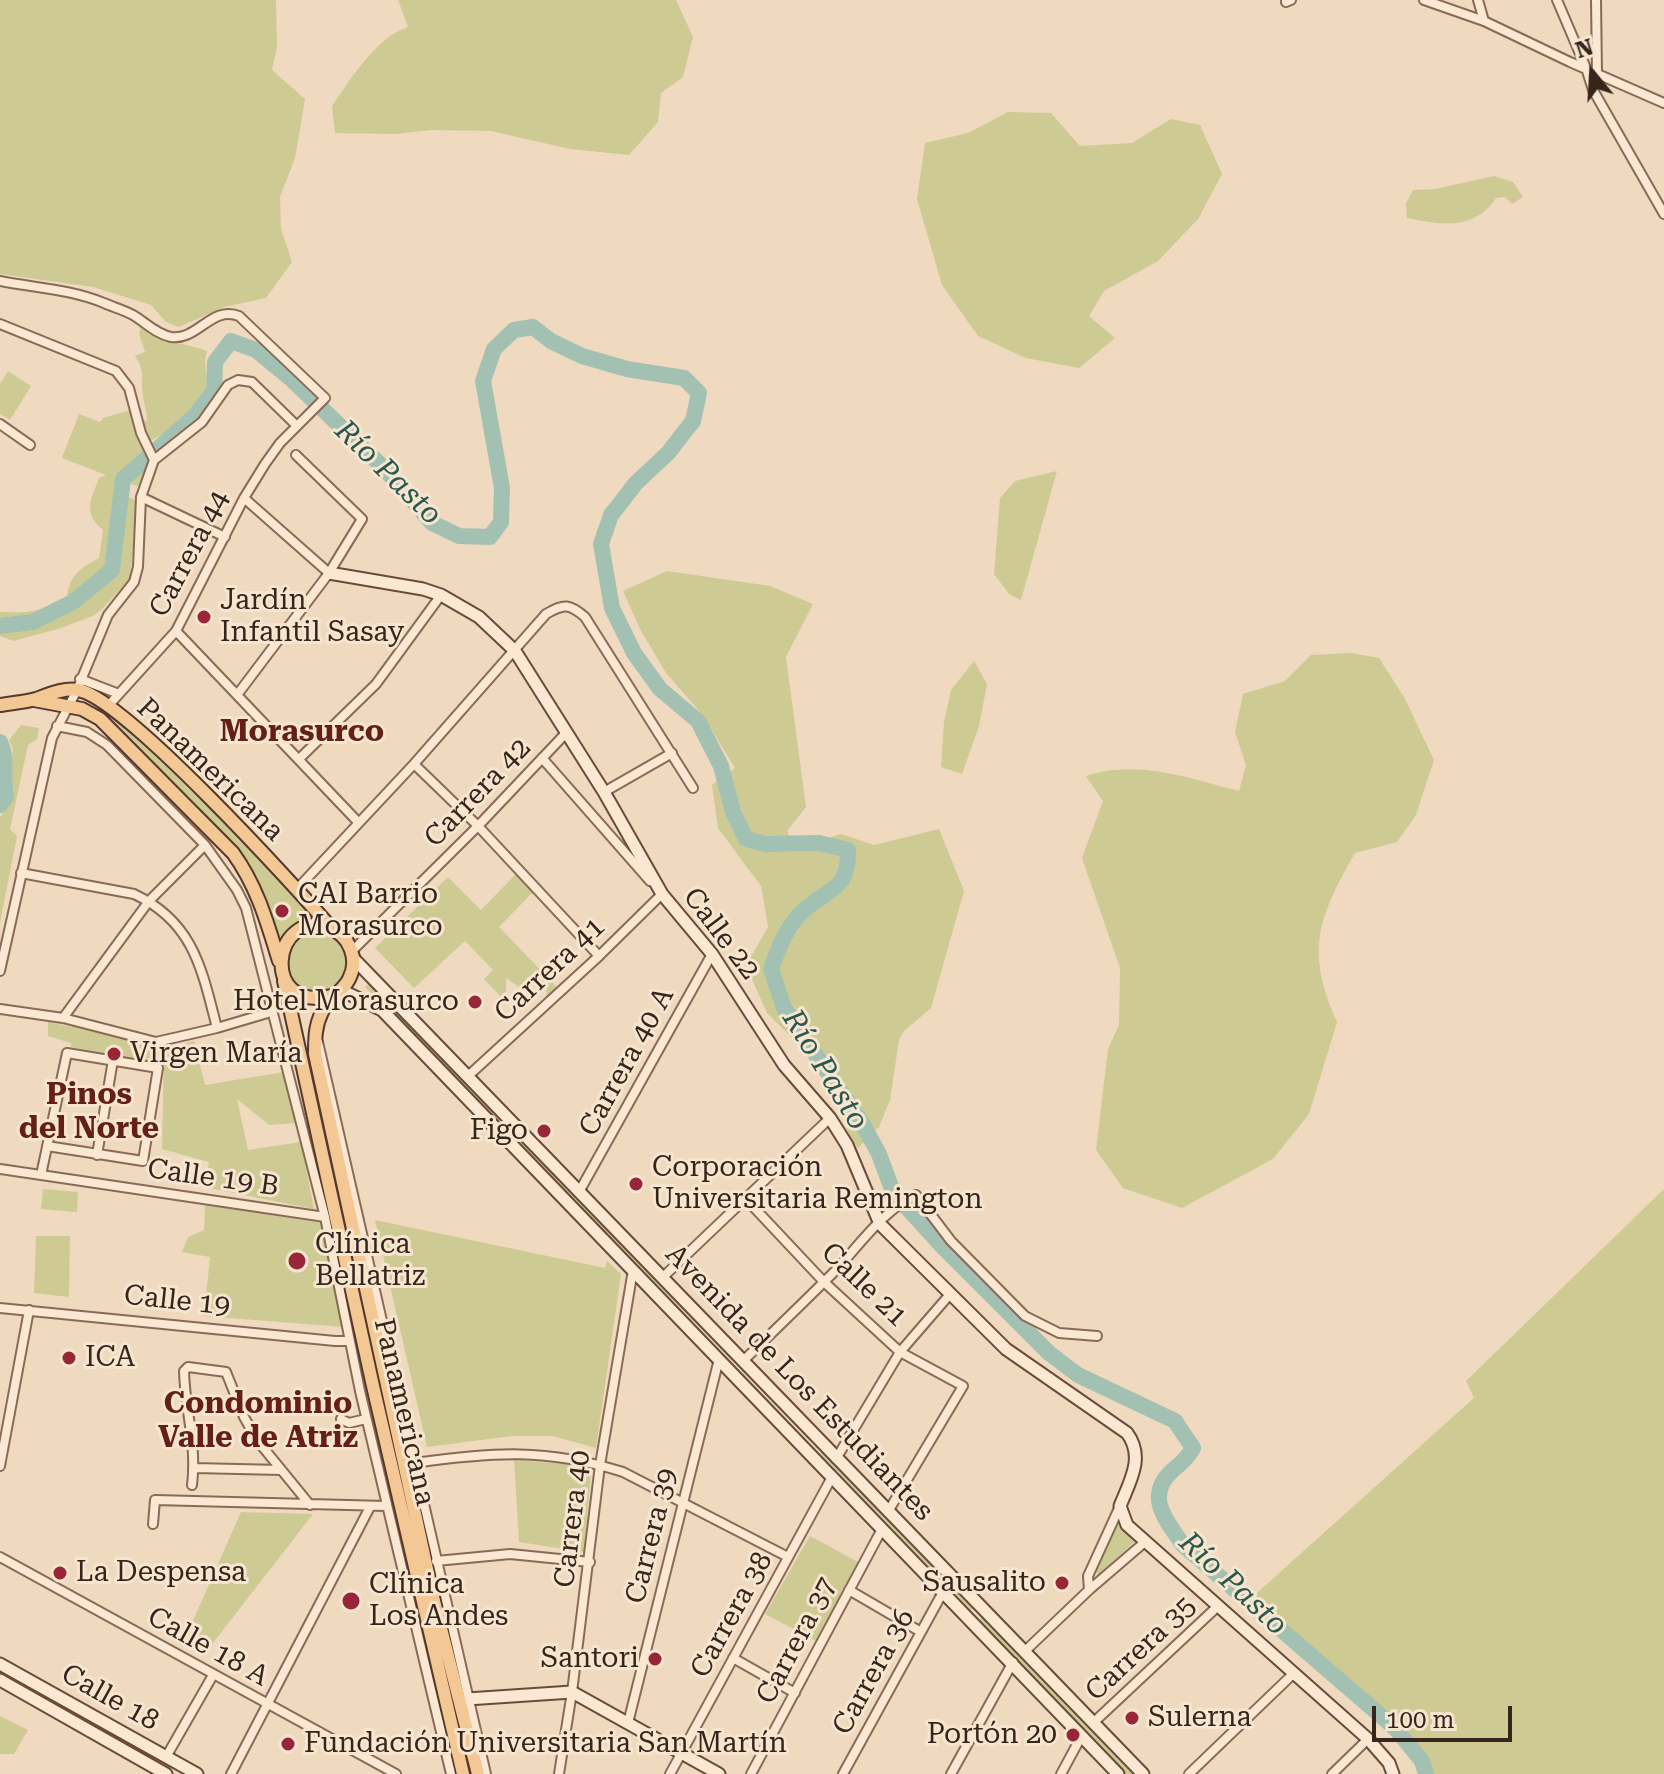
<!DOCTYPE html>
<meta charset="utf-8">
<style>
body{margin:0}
#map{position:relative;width:1664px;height:1774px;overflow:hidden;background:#efd9bf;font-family:"Roboto Serif",serif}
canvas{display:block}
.north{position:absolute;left:1552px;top:32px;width:80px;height:80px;-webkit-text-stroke:6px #f6e5cf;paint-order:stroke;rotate:342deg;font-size:22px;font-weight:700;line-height:32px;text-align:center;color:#37251c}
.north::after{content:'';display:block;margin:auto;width:28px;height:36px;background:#37251c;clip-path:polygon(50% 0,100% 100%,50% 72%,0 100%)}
.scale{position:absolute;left:1372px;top:1706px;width:140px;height:36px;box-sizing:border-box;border:4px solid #37251c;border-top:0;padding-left:10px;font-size:24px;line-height:28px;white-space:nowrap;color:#37251c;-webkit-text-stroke:6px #f6e5cf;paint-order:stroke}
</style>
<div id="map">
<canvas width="1664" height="1774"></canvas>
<div class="north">N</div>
<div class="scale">100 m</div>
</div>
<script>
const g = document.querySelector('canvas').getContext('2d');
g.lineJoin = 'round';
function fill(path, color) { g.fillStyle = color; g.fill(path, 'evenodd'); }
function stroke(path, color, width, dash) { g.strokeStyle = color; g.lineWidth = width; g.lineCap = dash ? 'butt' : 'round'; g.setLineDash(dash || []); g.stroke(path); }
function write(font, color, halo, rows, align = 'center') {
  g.font = font + ' "Roboto Serif",serif'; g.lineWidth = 6; g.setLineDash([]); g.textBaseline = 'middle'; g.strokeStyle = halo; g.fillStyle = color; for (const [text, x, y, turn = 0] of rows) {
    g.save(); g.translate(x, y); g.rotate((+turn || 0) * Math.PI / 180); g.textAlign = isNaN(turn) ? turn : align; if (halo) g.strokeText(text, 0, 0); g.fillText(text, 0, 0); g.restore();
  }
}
fill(new Path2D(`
 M0 0H276L277 47 272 70 305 99 295 158 280 197 281 229 292 262 266 298 224 307 179 327 166 322 151 305 93 287 0 274Z
 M398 0H676L693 37 683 77 661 93 658 122 629 155 570 149 491 131 431 130 396 134 335 133 332 106C350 80 376 37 408 27Z
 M1008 112 1051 113 1080 146 1132 143 1171 119 1200 125 1222 174 1198 219 1158 261 1104 291 1089 316 1115 338 1079 368 1026 358 978 336 942 285 917 199 925 143 968 133Z
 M1494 176 1513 182 1523 197 1512 204 1505 197 1496 198C1474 231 1442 225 1407 218L1406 203 1413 190 1435 189Z
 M143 319C166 349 175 339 207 351 203 364 208 376 206 389 203 412 165 434 146 443L154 458 146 477 138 486 126 483 123 495 138 501 130 579 102 609 93 616 58 629 13 641 0 636V612C30 613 41 612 67 597 69 575 81 568 99 558L103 530C82 512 91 500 99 478L106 475 62 458 79 414 100 422 103 418 131 410 135 419 147 421C147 410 144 405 143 395 140 377 146 373 135 356L145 352 139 334Z
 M8 371 31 386 10 420 0 414V384Z
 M1057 471 1021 600 1009 594 994 574 1000 498 1015 481Z
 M667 571 770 586 813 604 786 657 806 807 787 831 796 848 841 834 874 845 939 829 964 891 931 1008 904 1031 899 1040 890 1100 879 1127 858 1148 848 1133 836 1092 798 1044 767 1013 746 966 768 927 761 886 718 828 712 785 735 768 702 714 666 673 640 629 623 591Z
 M1351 653 1379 658 1404 697 1434 760 1416 815 1397 842 1355 853C1318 918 1305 950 1337 1022L1309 1114 1273 1159 1182 1208 1123 1188 1096 1150 1108 1049 1119 1025 1120 968 1082 858 1103 801 1086 776C1138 759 1188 778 1239 791L1246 765 1235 732 1243 694 1285 681 1311 655Z
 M974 661 987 684 979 726 962 774 941 767 944 722 951 690Z
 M91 706 117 720 165 762 316 919 301 920 277 939C268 909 259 879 241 853Z
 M21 725 39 728 37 739 28 745 10 829 17 836 0 923V817L13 799 10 769 13 749 9 740Z
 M517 873 535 890 499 927 557 987 546 999C548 987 546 981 535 976L528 977 520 988 506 978V992L502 998 484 979 493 970 465 941 414 988 375 948 448 877 481 910Z
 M287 962a29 29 0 1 1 58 0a29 29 0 1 1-58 0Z
 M371 981 824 1442 818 1448 365 987Z
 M48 1022 155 1044 160 1053 156 1064 71 1047V1043L48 1036Z
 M194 1041 205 1085 284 1072 297 1123 269 1125 237 1099 248 1150 301 1142 314 1209 204 1187 209 1162 162 1149 164 1049Z
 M43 1189 78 1192 77 1212 41 1209Z
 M1664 1189V1774H1426L1422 1761 1395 1728 1249 1600 1474 1398 1466 1381Z
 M205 1205 321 1223 343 1327 204 1316 210 1257 182 1252 188 1237 204 1230Z
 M375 1220 605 1268 607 1261 621 1274 596 1448 553 1436H512L427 1447Z
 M36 1236H70L69 1297 34 1293Z
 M827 1444 978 1604 971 1610 820 1453Z
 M514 1460 566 1464 591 1473 584 1552 519 1542Z
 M241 1512 313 1514 206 1652 184 1641Z
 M1120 1519 1135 1541 1099 1575 1094 1570Z
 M810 1536 858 1562 816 1641 765 1614Z
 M983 1617 1136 1774H1124L977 1622Z
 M0 1716 28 1730 14 1754H0Z`), '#cdcb93');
stroke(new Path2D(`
 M0 626 33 622 73 602 112 570 123 479 194 417 214 391 215 362 231 341 256 350 290 378 384 468 432 523 459 536 490 537 501 522 502 488 483 381 494 349 514 330 533 327 551 341 582 356 627 369 684 378 699 393 693 421 668 453 636 483 611 515 601 544 612 608 634 653 660 689 698 721 721 766 733 812 746 839 765 844 819 843 848 850C849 893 826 888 801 913 786 928 778 949 771 969L784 1008 862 1123 879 1154 893 1192 942 1246 1049 1353 1078 1375 1175 1421 1193 1448C1187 1459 1181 1463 1172 1471 1144 1497 1167 1521 1183 1545L1395 1728 1422 1761 1426 1774
 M0 742C8 758 2 779 6 797L0 805`), '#a2c1b3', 16);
const street = new Path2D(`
 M1424 0 1484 21 1570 62 1664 103
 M1478 0 1484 21
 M1557 0 1586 68 1593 90 1664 214
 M1596 0 1597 73
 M1286 2 1291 0
 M0 281C35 288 70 289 104 303 113 307 124 310 133 315 145 322 156 334 171 337 197 341 212 305 239 316L325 398 280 443 265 464 244 498 176 631 109 705
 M0 324 116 371 129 388 141 433 154 460 141 497 138 567 134 582 108 615 77 690 52 738 0 971
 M0 424 30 445
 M154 460 202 422 228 385 238 380 252 382 297 426
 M141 497 225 537
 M244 498 329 573
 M176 631 358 822
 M80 679 119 694
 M237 695 329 573 362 519 296 455
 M57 726 87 732 107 745 205 845 237 890 246 908 325 1217 360 1391 451 1774
 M542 758 650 881
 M299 759 376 684 441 595
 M414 764 478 826 599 956
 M604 792 672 753
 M21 873 134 894C194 922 202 970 217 1028
 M297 889 414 764 546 614C564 603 570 604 585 617L693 788
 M352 951 478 826 567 732
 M0 1009 63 1018 156 1042 217 1028 271 1012
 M63 1018 149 901 205 845
 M318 1042 486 1774
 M467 1077 599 956 662 894 659 891
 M97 1155 113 1060
 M0 1169 325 1217
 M41 1175 67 1053 158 1068 143 1161 47 1146
 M579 1192 712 954
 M746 1199 824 1282 900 1352 963 1386 889 1510
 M662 1278 830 1118
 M0 1308 335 1341H348
 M744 1360C774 1331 804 1302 834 1272 857 1248 885 1208 916 1195L951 1241 1025 1316 1059 1333 1097 1336
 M341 1419 349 1423 366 1419
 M836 1459 900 1352 951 1293
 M415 1463C492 1452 547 1448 623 1472L788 1557
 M0 1466 29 1310
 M194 1468 281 1470
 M192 1485C197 1443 185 1411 184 1371L188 1367 226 1372 244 1417 257 1440 310 1505
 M153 1524 155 1500 386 1506
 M0 1557 396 1774
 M436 1561 510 1554 590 1562
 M849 1590 921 1632
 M1089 1590 1088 1576 1120 1506
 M1024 1652 1089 1590 1146 1541
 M733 1658 795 1693
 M628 1723 719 1359
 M1093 1723 1218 1606
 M166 1757 213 1675
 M231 1774 370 1507
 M559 1774 572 1692 600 1465 633 1270
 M670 1774 832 1477
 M751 1774 882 1529
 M843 1774 943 1592
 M951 1774 1013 1662
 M1061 1774 1081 1737
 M1189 1774 1294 1673
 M1332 1774 1368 1739`);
const secondary = new Path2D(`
 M329 573 423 589 441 595 479 617 515 651 604 792 662 894 712 954 784 1065 830 1118 847 1145 880 1224 1006 1349 1127 1433C1145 1457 1130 1481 1120 1506L1127 1525 1368 1739 1389 1763 1393 1774
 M353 958 1143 1774
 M341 990 382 1010 1118 1774
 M0 1664 197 1774
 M0 1680 166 1774
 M467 1699 572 1692 719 1774`);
const primary = new Path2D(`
 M34 700 82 709 100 719 233 853C257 886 267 922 279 961
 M0 705C12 703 25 702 36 699 50 694 63 688 78 690 123 697 295 886 332 929
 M284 981 373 1386 463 1774
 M331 996C259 1013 272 907 330 928 350 936 359 960 349 979 342 993 329 996 322 1012 315 1026 315 1039 315 1054L434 1601 478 1774`);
stroke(street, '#886a57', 12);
stroke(secondary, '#6a4b3a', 15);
stroke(primary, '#55392c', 16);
stroke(street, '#fae8d2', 8);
stroke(secondary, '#fae8d2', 11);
stroke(primary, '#f4c895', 12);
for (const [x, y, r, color] of [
 [204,617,8,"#982638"],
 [282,911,8,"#982638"],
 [475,1002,8,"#982638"],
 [114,1054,8,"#982638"],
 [544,1131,8,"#982638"],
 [636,1184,8,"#982638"],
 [297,1261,10,"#982638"],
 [69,1358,8,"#982638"],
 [60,1573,8,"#982638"],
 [1062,1583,8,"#982638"],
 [351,1601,10,"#982638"],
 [655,1659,8,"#982638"],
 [1132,1718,8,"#982638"],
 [1073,1735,8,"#982638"],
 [288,1744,8,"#982638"]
]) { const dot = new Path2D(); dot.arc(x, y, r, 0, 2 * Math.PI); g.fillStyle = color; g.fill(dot); stroke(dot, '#f6e5cf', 3); }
write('28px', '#37251c', '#f6e5cf', [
 ["Carrera 44",190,554,-62],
 ["Panamericana",210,770,44],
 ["Carrera 42",478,793,-46],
 ["Calle 22",721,934,53],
 ["Carrera 41",550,970,-43],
 ["Carrera 40 A",627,1062,-61],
 ["Calle 19 B",213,1178,8],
 ["Calle 21",864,1285,44],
 ["Calle 19",177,1301,6],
 ["Avenida de Los Estudiantes",799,1383,46],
 ["Panamericana",404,1412,77],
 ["Carrera 40",573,1519,-83],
 ["Carrera 39",652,1536,-76],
 ["Carrera 38",732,1615,-61],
 ["Carrera 37",797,1641,-62],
 ["Calle 18 A",208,1647,29],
 ["Carrera 35",1141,1649,-43],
 ["Carrera 36",874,1672,-61],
 ["Calle 18",110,1698,29]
]);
write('28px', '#37251c', '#f6e5cf', [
 ["Jardín",220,601],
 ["Infantil Sasay",220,633],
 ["CAI Barrio",298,895],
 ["Morasurco",298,927],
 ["Hotel Morasurco",459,1002,"right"],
 ["Virgen María",130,1054],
 ["Figo",528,1131,"right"],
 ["Corporación",652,1168],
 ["Universitaria Remington",652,1200],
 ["Clínica",315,1245],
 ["Bellatriz",315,1277],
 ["ICA",85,1358],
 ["La Despensa",76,1573],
 ["Sausalito",1046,1583,"right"],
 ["Clínica",369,1585],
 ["Los Andes",369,1617],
 ["Santori",639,1659,"right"],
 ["Sulerna",1148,1718],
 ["Portón 20",1057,1735,"right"],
 ["Fundación Universitaria San Martín",304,1744]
], 'left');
write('italic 30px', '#2b574e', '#f6e5cf', [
 ["Río Pasto",388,473,44],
 ["Río Pasto",825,1070,58],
 ["Río Pasto",1233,1584,43]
]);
write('bold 30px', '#651f1a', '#f6e5cf', [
 ["Morasurco",302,732],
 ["Pinos",89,1095],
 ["del Norte",89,1129],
 ["Condominio",258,1404],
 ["Valle de Atriz",258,1438]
]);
</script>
